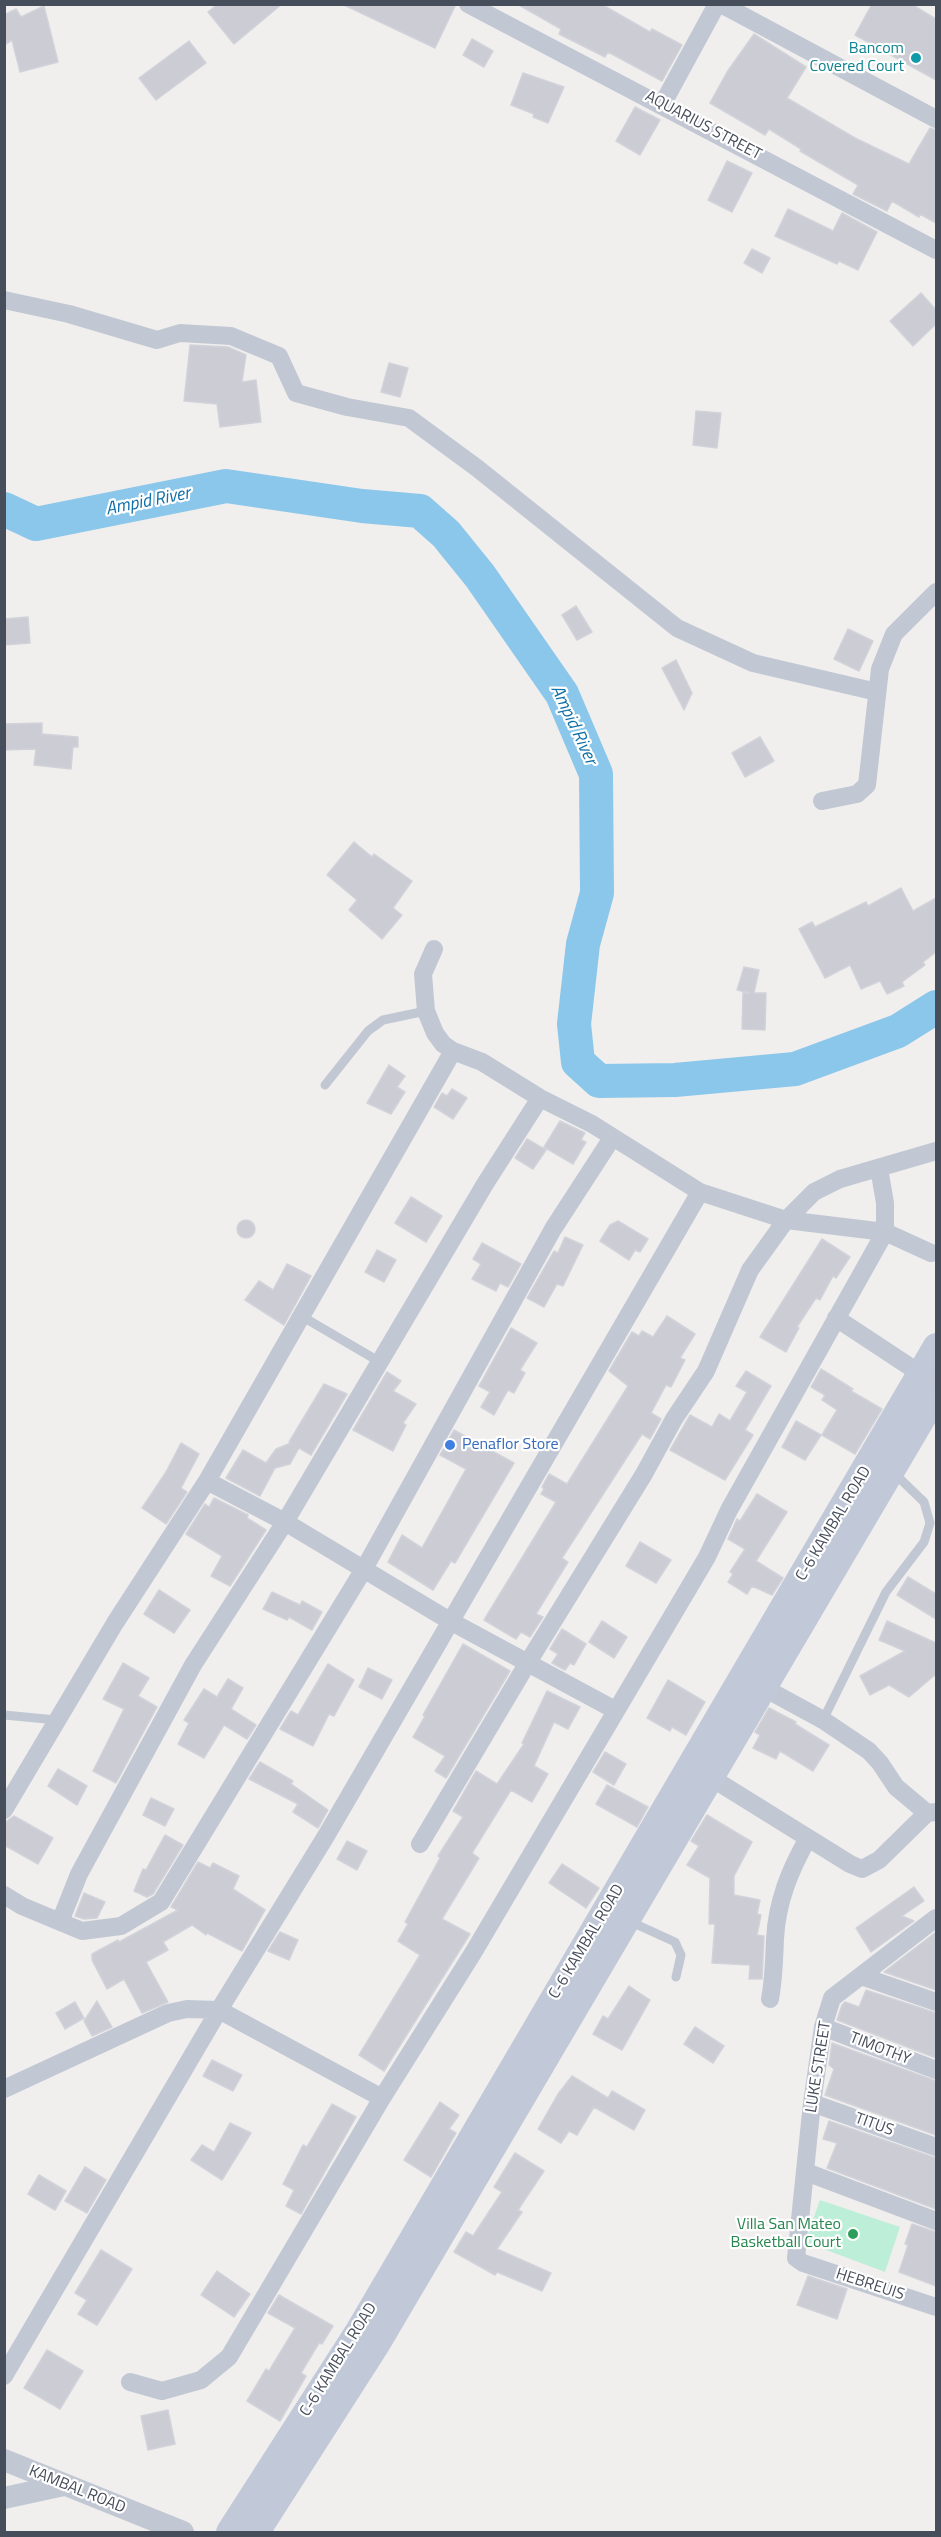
<!DOCTYPE html>
<style>
body{margin:0}
#map{position:relative;width:941px;height:2537px;overflow:hidden;background:#f1efee;font-family:"Titillium Web",sans-serif}
canvas{display:block}
.frame{position:absolute;inset:0;border:6px solid #474e5b;pointer-events:none}
</style>
<div id="map">
<canvas width="941" height="2537"></canvas>
<div class="frame"></div>
</div>
<script>
const g = document.querySelector('canvas').getContext('2d');
g.lineJoin = 'round';
function fill(path, color) { g.fillStyle = color; g.fill(path, 'evenodd'); }
function stroke(path, color, width, dash) { g.strokeStyle = color; g.lineWidth = width; g.lineCap = dash ? 'butt' : 'round'; g.setLineDash(dash || []); g.stroke(path); }
function write(font, color, halo, rows, align = 'center') {
  g.font = font + ' "Titillium Web",sans-serif'; g.lineWidth = 4.5; g.setLineDash([]); g.textBaseline = 'middle'; g.strokeStyle = halo; g.fillStyle = color; for (const [text, x, y, turn = 0] of rows) {
    g.save(); g.translate(x, y); g.rotate((+turn || 0) * Math.PI / 180); g.textAlign = isNaN(turn) ? turn : align; if (halo) g.strokeText(text, 0, 0); g.fillText(text, 0, 0); g.restore();
  }
}
fill(new Path2D(`
 M820 2200 900 2227 885 2272 805 2242Z`), '#bdeed8');
stroke(new Path2D(`
 M4 509 36 524 226 486 362 506 420 511 446 534 480 576 562 694 596 774 597 893 583 944 574 1024 578 1062 599 1081 675 1080 795 1069 898 1031 936 1007`), '#8bc7ea', 34);
const building = new Path2D(`
 M218 4H282L234 44 208 12Z
 M342 4H456L435 48Z
 M517 4H601L650 32 652 29 682 45 662 81 608 52 605 57 559 34 561 29Z
 M872 4H911L936 19V80L855 35Z
 M44 6 58 62 20 72 12 40 4 45V15L16 9 21 17Z
 M754 34 806 67 787 98 855 138 909 164 930 128 936 130V223L920 214 919 217 892 201 887 211 853 194 858 185 800 151 801 149 769 129 765 135 710 103 727 72Z
 M472 39 493 51 484 67 463 55Z
 M189 41 206 63 156 100 139 78Z
 M523 73 564 87 548 123 533 117 534 114 511 105Z
 M635 107 660 120 640 155 616 141Z
 M727 161 752 173 732 212 708 200Z
 M788 209 833 231 842 213 877 232 858 270 839 261 837 264 775 236Z
 M752 249 770 258 762 273 744 263Z
 M921 293 936 310V324L913 346 890 321Z
 M190 345 228 347 246 355 242 382 256 380 261 422 220 427 217 404 184 401Z
 M389 363 408 368 400 397 381 392Z
 M696 411 721 413 717 448 693 445Z
 M576 606 592 632 577 640 562 615Z
 M28 617 30 643 4 645V619Z
 M848 629 873 641 859 671 834 659Z
 M676 660 692 693 684 710 662 668Z
 M42 723V734L78 737V747H73L71 769 34 765 36 749 4 750V724Z
 M760 737 774 761 745 777 732 753Z
 M354 842 372 857 374 854 412 881 393 908 402 915 382 939 349 910 357 900 327 875Z
 M901 888 913 911 936 898V952L923 962 925 965 902 982 904 986 887 994 880 981 861 989 850 965 825 978 799 929 812 922 815 927 866 902 868 906Z
 M744 967 759 970 754 993H766L765 1030 742 1029 743 993H750L737 990Z
 M389 1065 405 1076 397 1087 405 1092 391 1114 367 1103Z
 M452 1089 467 1098 453 1119 434 1107 442 1093 447 1096Z
 M560 1121 585 1133 581 1140 586 1142 573 1164 544 1147Z
 M527 1139 546 1150 533 1169 515 1158Z
 M411 1197 442 1216 426 1242 395 1223Z
 M237 1229a9 9 0 1 1 18 0a9 9 0 1 1-18 0Z
 M618 1221 648 1239 640 1252 635 1250 629 1260 600 1241 610 1225Z
 M565 1237 583 1245 563 1286 557 1284 544 1307 527 1298 554 1251 558 1253Z
 M822 1239 850 1257 836 1278 833 1276 820 1300 816 1298 797 1327 799 1328 786 1352 760 1337Z
 M482 1243 521 1264 508 1287 500 1283 496 1291 472 1279 481 1264 473 1259Z
 M377 1250 396 1260 384 1282 365 1272Z
 M287 1264 311 1276 284 1325 245 1300 259 1281 273 1290Z
 M667 1316 695 1334 680 1358 685 1360 671 1387 666 1385 651 1413 661 1419 650 1439 642 1434 562 1558 568 1562 536 1614 543 1617 530 1637 521 1632 516 1639 484 1620 556 1502 541 1494 544 1489 542 1487 549 1474 567 1484 628 1386 609 1371 632 1332 639 1336 642 1331 653 1337Z
 M511 1328 537 1343 520 1370 525 1373 514 1393 508 1390 494 1415 481 1407 490 1392 479 1386Z
 M821 1369 853 1389 851 1391 882 1409 855 1454 822 1435 837 1410 822 1400 825 1395 811 1387Z
 M746 1371 771 1386 745 1430 753 1435 725 1480 670 1450 690 1415 712 1427 719 1414 730 1421 747 1392 736 1386Z
 M387 1372 401 1381 393 1391 416 1404 403 1423 406 1425 393 1451 353 1430Z
 M324 1384 347 1394 311 1455 299 1448 290 1464 275 1468 260 1496 226 1478 243 1450 266 1463 276 1449 291 1443 289 1442Z
 M796 1421 821 1435 805 1460 782 1447Z
 M454 1430 514 1463 455 1563 451 1561 433 1590 388 1562 402 1535 422 1548 466 1469 440 1455Z
 M181 1443 199 1454 181 1488 187 1492 166 1524 142 1508 166 1472Z
 M757 1494 787 1512 756 1561 783 1578 772 1595 752 1586 747 1594 728 1582 733 1574 730 1572 745 1549 728 1539 737 1519 740 1521Z
 M214 1498 248 1515 247 1518 266 1530 230 1586 211 1576 222 1556 186 1534 205 1504 209 1507Z
 M640 1542 671 1560 656 1583 626 1566Z
 M908 1577 936 1594V1619L897 1595Z
 M159 1590 190 1610 174 1633 144 1614Z
 M272 1592 300 1605 302 1601 322 1612 312 1630 289 1617 287 1620 263 1609Z
 M602 1621 627 1637 614 1658 589 1642Z
 M887 1621 936 1643V1674L909 1697 889 1685 870 1695 860 1676 905 1651 879 1640Z
 M562 1629 586 1644 574 1665 570 1663 565 1670 552 1663 558 1654 550 1649Z
 M463 1644 510 1671 446 1778 435 1771 445 1756 413 1737 425 1716 423 1715Z
 M123 1663 149 1678 138 1696 157 1707 116 1783 93 1771 124 1709 103 1699Z
 M328 1664 354 1680 334 1716 329 1714 313 1746 280 1729 291 1711 298 1715Z
 M368 1668 392 1680 382 1699 359 1687Z
 M228 1679 243 1688 231 1709 256 1725 247 1739 224 1725 204 1758 178 1744 189 1723 184 1720 204 1689 217 1697Z
 M668 1680 705 1702 686 1735 672 1727 670 1731 647 1718Z
 M547 1691 580 1707 568 1729 554 1722 534 1766 548 1774 532 1802 511 1790 472 1853 479 1858 442 1919 470 1934 384 2071 359 2055 420 1955 398 1941 408 1924 405 1922 440 1858 438 1856 463 1817 453 1811 476 1771 497 1784 524 1744 522 1743Z
 M769 1708 796 1722 795 1724 829 1745 813 1771 780 1751 776 1759 753 1748 760 1735 755 1732Z
 M605 1752 626 1764 614 1785 593 1772Z
 M260 1762 293 1781 291 1784 328 1810 318 1828 293 1812 298 1804 249 1779Z
 M58 1769 87 1786 77 1805 48 1786Z
 M607 1785 648 1807 637 1827 596 1804Z
 M151 1798 174 1809 165 1826 143 1815Z
 M707 1815 752 1842 734 1876V1895L760 1900 757 1914 761 1915 757 1935 764 1936 762 1979H749L750 1965 712 1963 715 1924H709L710 1878 687 1865 699 1846 691 1841Z
 M14 1816 53 1838 38 1864 4 1845V1823Z
 M165 1835 183 1845 153 1894 147 1897 134 1891 143 1869 146 1870Z
 M347 1841 367 1851 357 1870 337 1859Z
 M198 1862 210 1868 213 1863 239 1876 233 1889 265 1910 242 1951 207 1933 206 1935 192 1925 163 1942 168 1950 146 1962 168 2002 142 2013 124 1979 107 1989 92 1960V1954L118 1940 119 1942 178 1910 171 1907Z
 M562 1864 599 1888 586 1908 549 1883Z
 M914 1887 924 1901 902 1916 914 1921 871 1952 856 1928Z
 M84 1893 105 1902 97 1918 84 1919 75 1916Z
 M280 1932 298 1940 289 1960 268 1951Z
 M936 1932V1990L884 1972Z
 M629 1986 650 2000 622 2050 593 2034 603 2016 608 2019Z
 M866 1990 936 2013V2058L837 2020 842 2005 845 2002 859 2007Z
 M97 2001 112 2027 92 2036 84 2021Z
 M75 2002 84 2018 65 2029 56 2013Z
 M695 2027 724 2046 713 2063 684 2044Z
 M832 2043 936 2081V2135L825 2095 834 2069 829 2065Z
 M212 2060 242 2075 233 2091 203 2076Z
 M572 2076 608 2098 612 2091 645 2110 634 2130 594 2107 577 2135 569 2131 561 2143 538 2129 558 2094Z
 M440 2102 459 2115 449 2129 456 2133 431 2177 404 2160Z
 M332 2104 356 2117 301 2214 286 2206 294 2190 283 2184 303 2145 307 2147Z
 M829 2121 936 2158V2209L827 2168 837 2143 823 2139Z
 M230 2123 251 2133 222 2180 191 2160 202 2145 214 2152Z
 M515 2153 544 2171 518 2210 522 2212 497 2249 551 2273 542 2291 497 2272 495 2275 454 2252 466 2232 473 2236 502 2192 494 2187Z
 M85 2167 106 2180 87 2213 65 2201Z
 M39 2175 66 2191 55 2210 28 2194Z
 M912 2224 936 2232V2286L899 2272 908 2245 905 2244Z
 M101 2250 132 2269 97 2325 78 2314 87 2300 75 2293Z
 M217 2271 250 2294 234 2317 201 2295Z
 M808 2276 847 2289 837 2319 797 2305Z
 M279 2295 333 2326 322 2344 319 2343 301 2373 306 2376 280 2421 247 2401 266 2369 269 2371 295 2328 268 2313Z
 M47 2350 83 2371 60 2409 24 2388Z
 M168 2410 175 2444 148 2450 141 2416Z`);
fill(building, '#cbccd4');
stroke(building, '#d2d3da', 1.5);
stroke(new Path2D(`
 M325 1085 368 1031 383 1020 426 1011
 M303 1317 380 1362
 M4 1715 57 1720
 M823 1720 886 1592 924 1542 930 1523 924 1502 894 1473
 M629 1921 675 1942 681 1955 676 1977`), '#c2c8d3', 9);
stroke(new Path2D(`
 M468 4 936 250
 M721 4 936 119
 M662 105 717 4
 M4 300 69 314 157 340 180 333 231 336 279 356 296 393 347 407 409 418 477 468 677 628 753 663 877 692
 M822 801 857 794 867 785 880 669 894 634 936 592
 M879 1168 885 1203V1232L931 1253
 M836 1318 936 1384
 M207 1481 285 1522 450 1621 615 1710
 M755 1683 823 1720 869 1751 880 1763 896 1787 927 1813 936 1812
 M710 1777 850 1864 862 1869 879 1860 927 1813
 M4 1810 115 1623 207 1481 453 1051
 M420 1844 527 1664 644 1474 674 1419 706 1371 750 1270 786 1220 814 1192 840 1179 936 1151
 M4 1895 22 1906 82 1931 121 1926 161 1902 364 1569 553 1229 612 1138
 M936 1918 832 1998 823 2027 812 2103 796 2258 803 2263 936 2307
 M60 1922 79 1874 193 1665 285 1522 485 1184 540 1098
 M861 1976 936 2002
 M770 1999C774 1978 774 1960 775 1939 777 1901 790 1870 808 1838
 M823 2027 936 2070
 M4 2089 168 2013 187 2009 219 2010 382 2098
 M812 2103 936 2147
 M806 2172 936 2221
 M4 2376 219 2010 326 1836 700 1192
 M130 2382 162 2391 201 2380 229 2357 382 2098 473 1953 707 1557 729 1510 885 1232 786 1220 700 1192 592 1124 540 1098 482 1062 453 1051 443 1044 435 1033 426 1011 423 974 434 949`), '#c2c8d3', 18);
stroke(new Path2D(`
 M4 2460 183 2532
 M4 2498 64 2485`), '#c2c8d3', 22);
stroke(new Path2D(`
 M229 2532 358 2331 936 1346
 M257 2532 378 2343 936 1396`), '#c1c8d7', 26);
for (const [x, y, r, color] of [
 [916,58,6,"#0f9aa8"],
 [450,1445,6,"#3f7fe0"],
 [853,2234,6,"#2e9e5b"]
]) { const dot = new Path2D(); dot.arc(x, y, r, 0, 2 * Math.PI); g.fillStyle = color; g.fill(dot); stroke(dot, '#fff', 2); }
write('16px', '#0d838f', '#fff', [
 ["Bancom",904,49],
 ["Covered Court",904,67]
], 'right');
write('16px', '#474e5b', '#fff', [
 ["AQUARIUS STREET",703,126,28],
 ["C-6 KAMBAL ROAD",834,1524,-59],
 ["C-6 KAMBAL ROAD",587,1942,-59],
 ["TIMOTHY",880,2049,21],
 ["LUKE STREET",819,2067,-81],
 ["TITUS",874,2125,20],
 ["HEBREUIS",870,2285,18],
 ["C-6 KAMBAL ROAD",339,2360,-58],
 ["KAMBAL ROAD",77,2490,22]
]);
write('16px', '#366cbe', '#fff', [
 ["Penaflor Store",462,1445]
], 'left');
write('16px', '#27864d', '#fff', [
 ["Villa San Mateo",841,2225],
 ["Basketball Court",841,2243]
], 'right');
write('italic 18px', '#0f6fa7', '#fff', [
 ["Ampid River",148,502,-11],
 ["Ampid River",573,725,65]
]);
</script>
